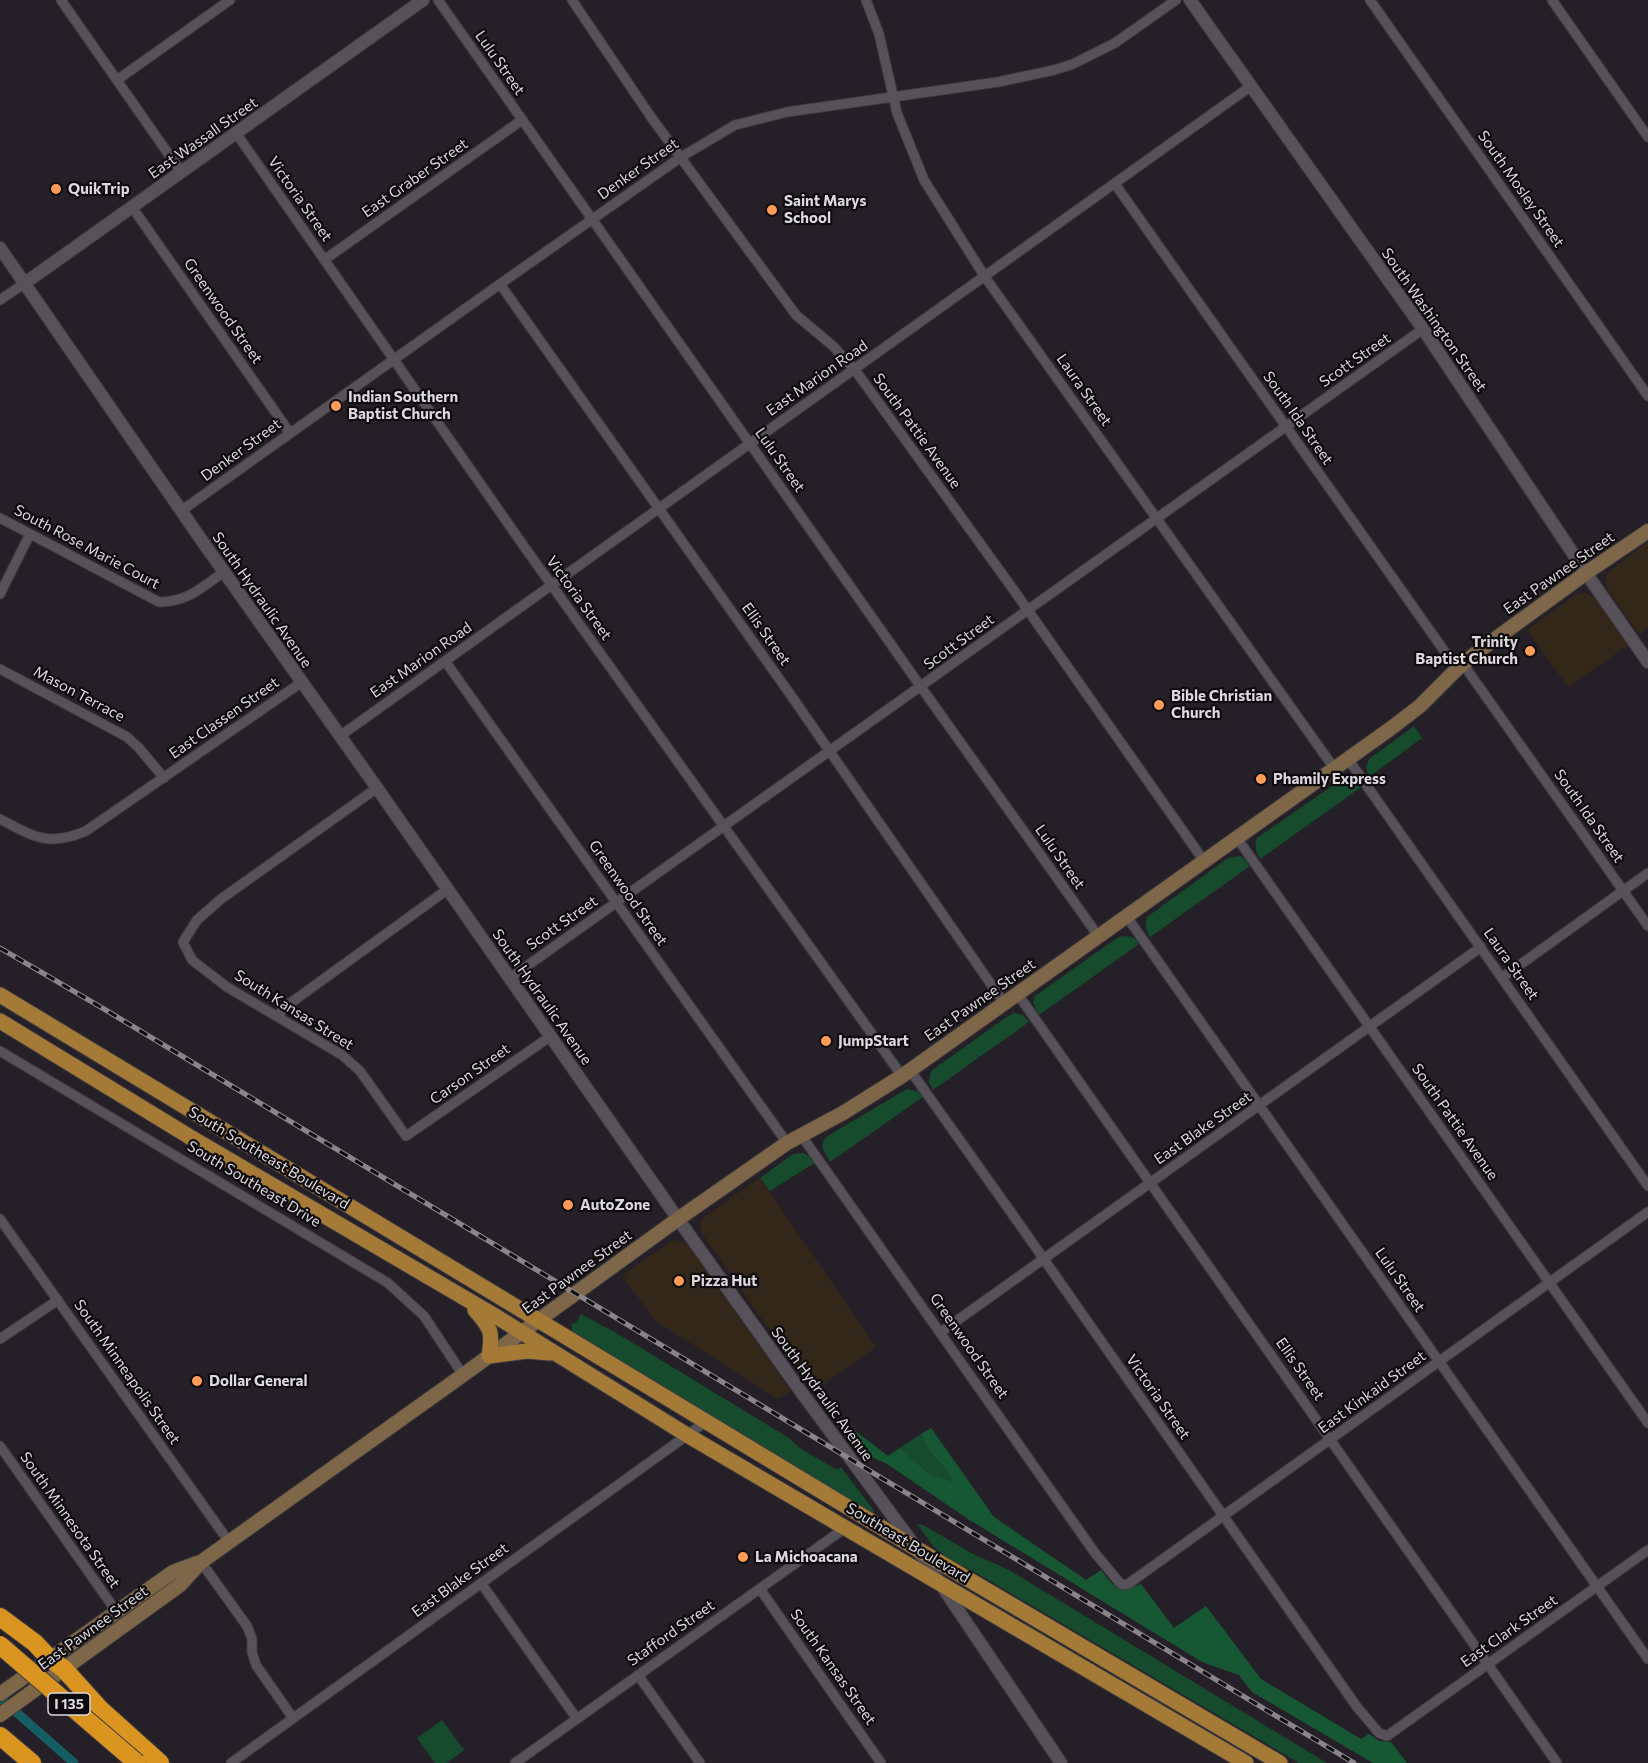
<!DOCTYPE html>
<style>
body{margin:0}
canvas{display:block;background:#252027}
</style>
<canvas width="1648" height="1763"></canvas>
<script>
const g = document.querySelector('canvas').getContext('2d');
g.lineJoin = 'round';
function fill(path, color) { g.fillStyle = color; g.fill(path, 'evenodd'); }
function stroke(path, color, width, dash) { g.strokeStyle = color; g.lineWidth = width; g.lineCap = dash ? 'butt' : 'round'; g.setLineDash(dash || []); g.stroke(path); }
function write(font, color, halo, rows, align = 'center') {
  g.font = font + ' Commissioner,sans-serif'; g.lineWidth = 4.5; g.setLineDash([]); g.textBaseline = 'middle'; g.strokeStyle = halo; g.fillStyle = color; for (const [text, x, y, turn = 0] of rows) {
    g.save(); g.translate(x, y); g.rotate((+turn || 0) * Math.PI / 180); g.textAlign = isNaN(turn) ? turn : align; if (halo) g.strokeText(text, 0, 0); g.fillText(text, 0, 0); g.restore();
  }
}
fill(new Path2D(`
 M1648 542V627L1639 634 1611 594 1607 587 1606 580 1607 575 1611 570Z
 M1586 592 1596 599 1628 645 1568 687 1527 630 1575 595Z
 M760 1178 876 1347 813 1392 701 1232V1222L705 1216Z
 M675 1240 686 1243 691 1249 791 1391 778 1399 656 1321 622 1276 668 1243Z`), '#332719');
fill(new Path2D(`
 M1414 726 1422 738 1369 777 1366 767 1369 759Z
 M1345 777 1354 779 1360 788 1260 859C1256 851 1254 846 1257 838Z
 M1240 856 1244 858 1250 866 1150 937C1146 929 1144 925 1147 917L1228 858Z
 M1123 936 1133 937 1139 944 1039 1015 1033 1002 1035 996 1117 938Z
 M1014 1013 1023 1015 1029 1022 933 1090 929 1082 931 1071 1008 1016Z
 M907 1089 917 1091 923 1097 830 1162 822 1147 824 1140 829 1135Z
 M804 1153 816 1162 770 1191 760 1178 793 1154Z
 M581 1314 618 1334 789 1438 800 1448 837 1470 841 1467 874 1511V1515L577 1337 573 1332 571 1324 576 1323Z
 M921 1434 929 1451 947 1470 954 1483 929 1474 900 1448Z
 M917 1524 923 1525 973 1554 1009 1570 1327 1763H1299L973 1571 949 1559 934 1547Z
 M442 1720 464 1750 447 1763H435L417 1738Z`), '#164b2d');
fill(new Path2D(`
 M931 1428 994 1517 1086 1580 1101 1570C1114 1588 1119 1593 1141 1584L1174 1628 1206 1606 1261 1679 1361 1739 1369 1734 1379 1741 1391 1742 1407 1763H1373L1252 1692 1239 1675 1202 1662 968 1519 887 1464 861 1452 846 1434 854 1430 888 1456 900 1448 929 1474 953 1482 947 1470 929 1451 921 1434Z`), '#165834');
stroke(new Path2D(`
 M0 1698 74 1763`), '#165d62', 9);
const minor = new Path2D(`
 M61 0 181 172
 M438 0 921 687 1099 937
 M572 0 651 117 796 315 833 346 855 370 1013 589 1204 861
 M866 0 879 34 897 113 924 180 985 277 1334 768
 M1370 0 1648 396
 M1552 0 1648 137
 M117 80 230 0
 M236 133 523 545 902 1076
 M1115 184 1457 669
 M132 207 290 433
 M324 260 522 120
 M500 284 790 694 1004 1003
 M0 300 25 283
 M181 511 500 284 681 157 735 125 787 112 998 82 1054 70 1073 64 1115 43 1176 0
 M0 518 159 602C188 602 202 587 224 572
 M0 594 30 534
 M445 661 787 1143
 M1463 664 1648 926
 M0 669 127 737 139 748 164 778
 M340 736 1251 86
 M1348 759 1648 1186
 M377 788 221 899 197 920 183 942 192 960 227 987 342 1055 360 1071 406 1136 551 1036
 M0 819C34 837 48 847 86 831L302 682
 M1237 838 1648 1423
 M1127 917 1648 1659
 M1503 977 1648 873
 M510 978 1423 329
 M1017 993 1557 1763
 M278 1016 285 1007 448 889
 M0 1051 388 1283 424 1316 463 1375
 M910 1070 1020 1225 1357 1707 1379 1733 1387 1736 1648 1550
 M801 1135 1095 1553 1119 1582 1123 1585 1128 1584 1648 1212
 M0 1219 229 1542
 M941 1332 1481 947
 M0 1339 58 1300
 M0 1446 116 1611
 M201 1562 247 1626 252 1639V1652L256 1665 293 1718
 M481 1583 577 1719
 M760 1589 881 1763
 M638 1675 700 1763
 M231 1763 707 1421
 M515 1763 845 1528`);
const tertiary = new Path2D(`
 M1190 0 1423 329 1586 573 1648 662
 M0 248 200 538 377 788 678 1219 799 1389 917 1549 1061 1763
 M25 283 423 0`);
const secondary = new Path2D(`
 M0 1694 173 1572 197 1563
 M0 1715 180 1585 201 1562 463 1375 678 1219 787 1143 843 1113 902 1076 1390 729 1420 706 1457 669 1480 650 1586 573 1648 531`);
const primary = new Path2D(`
 M0 995 917 1549 1280 1763
 M0 1021 190 1137 497 1317 687 1435 1246 1763
 M475 1310C491 1328 493 1332 489 1356L527 1351 550 1353`);
const motorway = new Path2D(`
 M0 1617 35 1643 49 1658 64 1669 100 1709 160 1763
 M0 1736 32 1763`);
stroke(minor, '#3f3c40', 11);
stroke(tertiary, '#3f3c40', 14);
stroke(secondary, '#3f3c40', 16);
stroke(primary, '#3f3c40', 17);
stroke(motorway, '#3f3c40', 20);
stroke(minor, '#575259', 9);
stroke(tertiary, '#575259', 12);
stroke(secondary, '#7e6648', 14);
stroke(primary, '#a57a37', 15);
stroke(motorway, '#d99520', 18);
const rail = new Path2D(`
 M0 948 104 1009 1354 1763`);
stroke(rail, '#89858a', 5);
stroke(rail, '#0d0b0e', 3, [9]);
const motorwayBridge = new Path2D(`
 M0 1645 137 1763`);
stroke(motorwayBridge, '#3f3c40', 20, []);
stroke(motorwayBridge, '#d99520', 18);
for (const [x, y, r, color] of [
 [56,189,6,"#fe9c58"],
 [772,210,6,"#fe9c58"],
 [336,406,6,"#fe9c58"],
 [1530,651,6,"#fe9c58"],
 [1159,705,6,"#fe9c58"],
 [1261,779,6,"#fe9c58"],
 [826,1041,6,"#fe9c58"],
 [568,1205,6,"#fe9c58"],
 [679,1281,6,"#fe9c58"],
 [197,1381,6,"#fe9c58"],
 [743,1557,6,"#fe9c58"]
]) { const dot = new Path2D(); dot.arc(x, y, r, 0, 2 * Math.PI); g.fillStyle = color; g.fill(dot); stroke(dot, '#0d0b0e', 2); }
for (const [x, y, w] of [
 [69,1704,42]
]) { const box = new Path2D(); box.roundRect(x - w / 2, y - 11, w, 22, 4.5); g.fillStyle = '#0d0b0e'; g.fill(box); stroke(box, '#dcd9dd', 1.5); }
write('bold 14px', '#dcd9dd', null, [
 ["I 135",69,1704]
]);
write('15px', '#dcd9dd', '#0d0b0e', [
 ["Lulu Street",500,63,55],
 ["East Wassall Street",203,138,-35],
 ["Denker Street",638,169,-35],
 ["East Graber Street",415,178,-35],
 ["South Mosley Street",1521,189,55],
 ["Victoria Street",300,199,55],
 ["Greenwood Street",223,311,55],
 ["South Washington Street",1434,320,55],
 ["Scott Street",1355,360,-35],
 ["East Marion Road",817,378,-35],
 ["Laura Street",1084,390,55],
 ["South Ida Street",1298,418,55],
 ["South Pattie Avenue",917,431,54],
 ["Denker Street",241,450,-36],
 ["Lulu Street",780,460,55],
 ["South Rose Marie Court",87,547,28],
 ["East Pawnee Street",1559,573,-35],
 ["Victoria Street",579,598,54],
 ["South Hydraulic Avenue",262,600,55],
 ["Ellis Street",766,634,55],
 ["Scott Street",959,642,-36],
 ["East Marion Road",421,660,-35],
 ["Mason Terrace",79,694,28],
 ["East Classen Street",224,718,-35],
 ["South Ida Street",1589,816,55],
 ["Lulu Street",1060,857,55],
 ["Greenwood Street",628,893,55],
 ["Scott Street",562,923,-35],
 ["Laura Street",1511,964,55],
 ["South Hydraulic Avenue",542,997,55],
 ["East Pawnee Street",980,1000,-35],
 ["South Kansas Street",294,1010,32],
 ["Carson Street",470,1074,-35],
 ["South Pattie Avenue",1455,1122,55],
 ["East Blake Street",1203,1128,-35],
 ["South Southeast Boulevard",269,1158,31],
 ["South Southeast Drive",254,1184,31],
 ["East Pawnee Street",577,1272,-36],
 ["Lulu Street",1400,1280,55],
 ["Greenwood Street",969,1346,55],
 ["Ellis Street",1300,1369,55],
 ["South Minneapolis Street",127,1372,55],
 ["East Kinkaid Street",1372,1392,-36],
 ["South Hydraulic Avenue",822,1394,54],
 ["Victoria Street",1158,1397,55],
 ["South Minnesota Street",70,1520,55],
 ["Southeast Boulevard",908,1543,31],
 ["East Blake Street",460,1580,-36],
 ["East Pawnee Street",93,1628,-36],
 ["East Clark Street",1509,1631,-35],
 ["Stafford Street",671,1633,-35],
 ["South Kansas Street",833,1667,55]
]);
write('bold 15px', '#dcd9dd', '#0d0b0e', [
 ["QuikTrip",68,189],
 ["Saint Marys",784,201],
 ["School",784,218],
 ["Indian Southern",348,397],
 ["Baptist Church",348,414],
 ["Trinity",1518,642,"right"],
 ["Baptist Church",1518,659,"right"],
 ["Bible Christian",1171,696],
 ["Church",1171,713],
 ["Phamily Express",1273,779],
 ["JumpStart",838,1041],
 ["AutoZone",580,1205],
 ["Pizza Hut",691,1281],
 ["Dollar General",209,1381],
 ["La Michoacana",755,1557]
], 'left');
</script>
